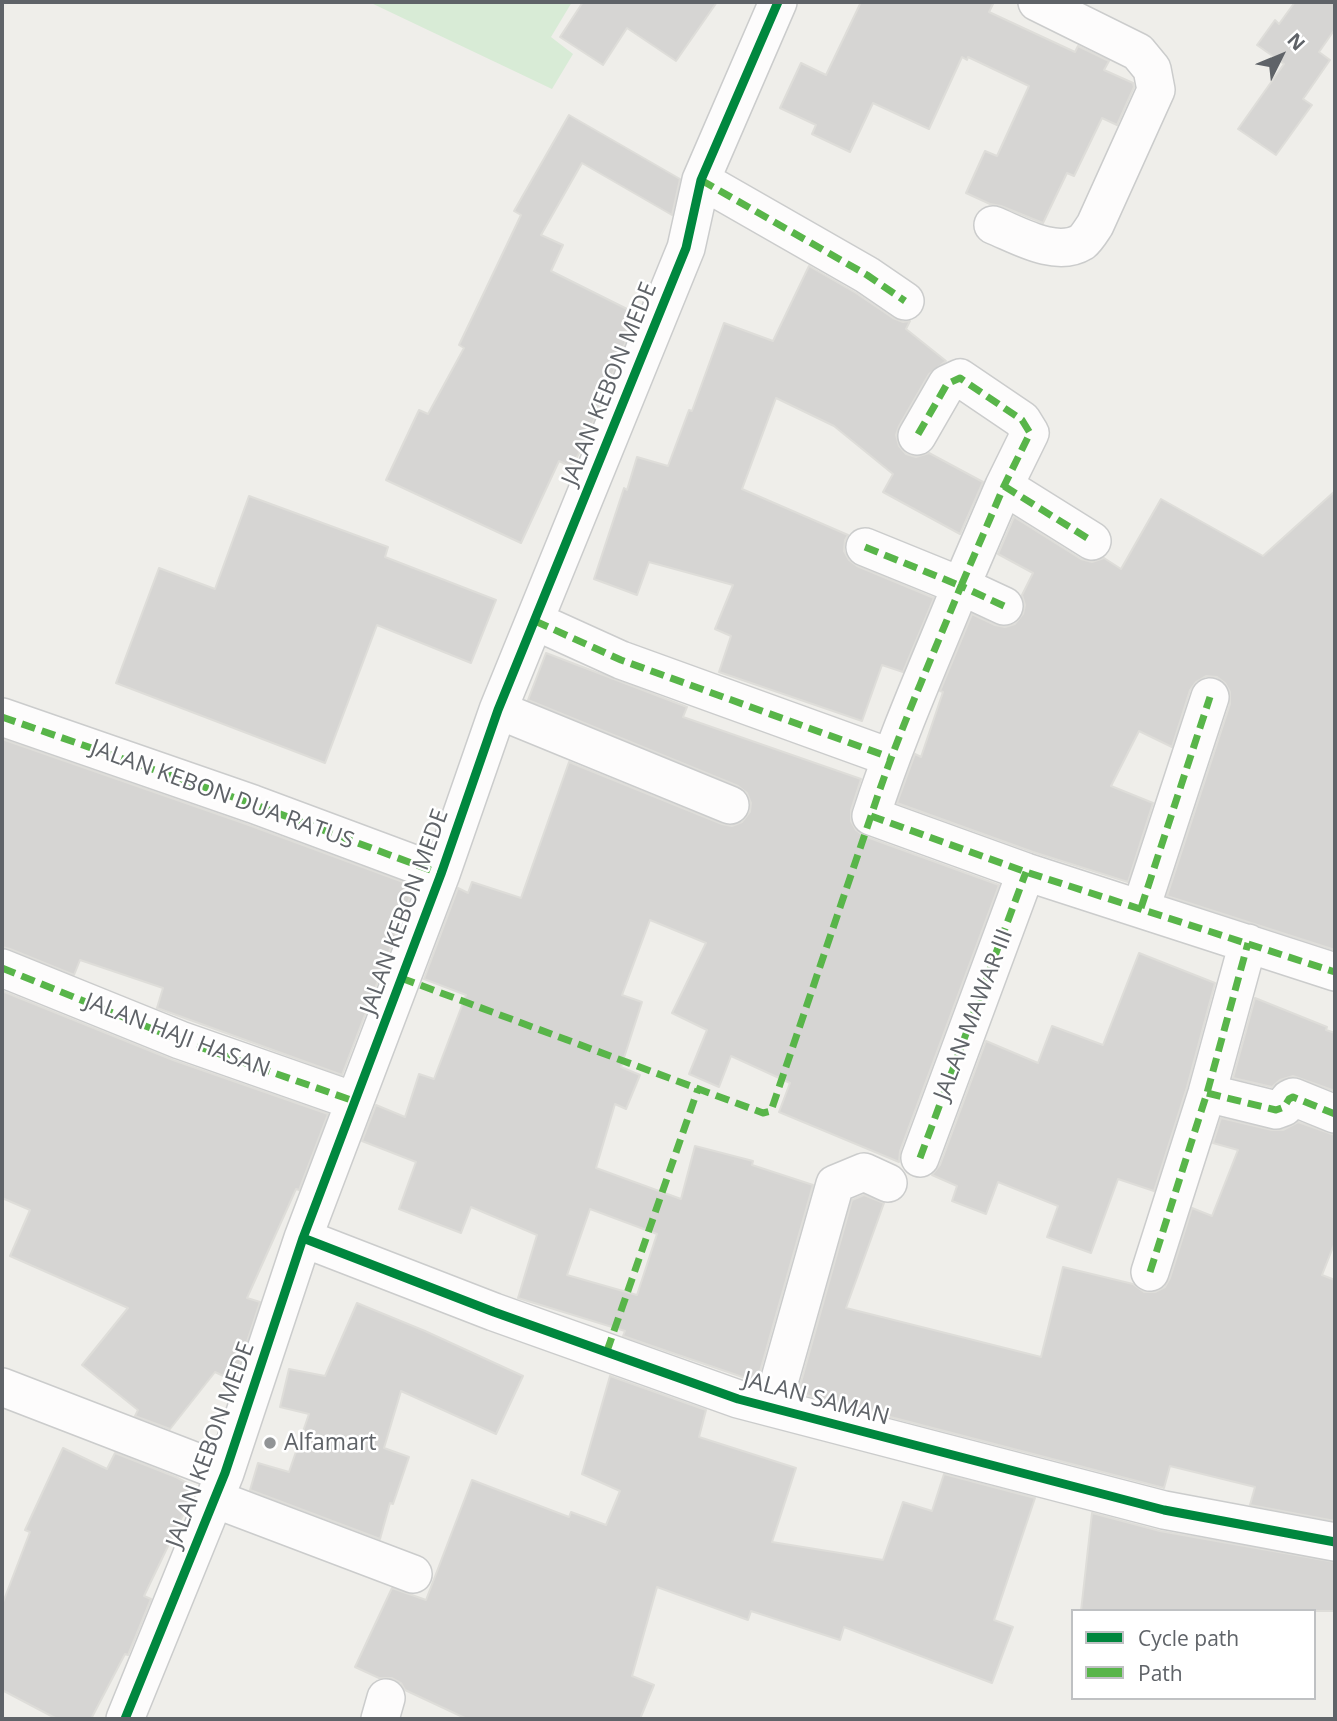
<!DOCTYPE html>
<style>
body{margin:0}
#map{position:relative;width:1337px;height:1721px;overflow:hidden;background:#efeeea;font-family:"Open Sans",sans-serif}
canvas{display:block}
.frame{position:absolute;inset:0;border:4px solid #5f6368;pointer-events:none}
.legend{position:absolute;left:1071px;top:1609px;width:245px;height:91px;box-sizing:border-box;background:#fff;border:2px solid #bfc1c3;margin:0;padding:9px 12px;list-style:none;font-size:21px;color:#5f6368}
.legend li{display:flex;align-items:center;gap:14px;height:35px}
.legend b{width:35px;border:2px solid #bfc1c3}
.north{position:absolute;left:1246px;top:21px;width:70px;height:70px;-webkit-text-stroke:5px #fff;paint-order:stroke;rotate:47deg;font-size:19px;font-weight:700;line-height:28px;text-align:center;color:#5f6368}
.north::after{content:'';display:block;margin:auto;width:24px;height:32px;background:#5f6368;clip-path:polygon(50% 0,100% 100%,50% 72%,0 100%)}
</style>
<div id="map">
<canvas width="1337" height="1721"></canvas>
<div class="frame"></div>
<ul class="legend">
<li><b style="height:9px;background:#00873e"></b>Cycle path</li>
<li><b style="height:9px;background:#58b549"></b>Path</li>
</ul>
<div class="north">N</div>
</div>
<script>
const g = document.querySelector('canvas').getContext('2d');
g.lineJoin = 'round';
function fill(path, color) { g.fillStyle = color; g.fill(path, 'evenodd'); }
function stroke(path, color, width, dash) { g.strokeStyle = color; g.lineWidth = width; g.lineCap = dash ? 'butt' : 'round'; g.setLineDash(dash || []); g.stroke(path); }
function write(font, color, halo, rows, align = 'center') {
  g.font = font + ' "Open Sans",sans-serif'; g.lineWidth = 5; g.setLineDash([]); g.textBaseline = 'middle'; g.strokeStyle = halo; g.fillStyle = color; for (const [text, x, y, turn = 0] of rows) {
    g.save(); g.translate(x, y); g.rotate((+turn || 0) * Math.PI / 180); g.textAlign = isNaN(turn) ? turn : align; if (halo) g.strokeText(text, 0, 0); g.fillText(text, 0, 0); g.restore();
  }
}
fill(new Path2D(`
 M369 2H572L551 37 573 54 552 89Z`), '#d8ebd6');
const building = new Path2D(`
 M583 2H717L676 61 627 28 603 65 560 37Z
 M861 2H994L989 12 1075 52 1078 46 1109 61 1104 70 1133 83 1134 87 1117 125 1102 118 1074 176 1067 173 1043 223 1001 206 990 204 966 193 985 151 997 156 1029 86 968 57 967 60 962 57 929 129 873 103 850 152 812 134 816 125 780 108 801 63 826 75Z
 M1295 2H1335V29L1319 52 1330 60 1303 99 1312 105 1276 155 1238 129 1284 64 1257 45 1275 20 1279 24Z
 M569 115 680 179 672 215 582 163 541 235 563 245 551 271 637 314 587 437 572 467 559 461 521 543 386 480 419 410 428 414 464 348 459 345 521 215 514 211Z
 M809 266 856 293 893 318 903 322 910 321 906 329 946 361 929 374 899 426 896 435 899 446 906 454 916 457 929 453 983 482 960 534 883 492 893 474 834 426 776 398 742 489 848 535 845 540 844 551 849 560 857 566 934 598 903 672 882 665 862 721 719 672 731 636 715 629 733 585 649 562 637 595 594 579 624 488 627 490 637 457 668 466 689 410 692 411 724 323 773 341Z
 M1335 491V950L1167 896 1230 704V692L1225 683 1217 677 1206 676 1196 682 1190 690 1172 747 1139 731 1111 786 1153 803 1128 882 1033 852 897 803 915 754 921 757 943 692 940 691 972 614 995 625 1005 627 1015 624 1023 614 1025 605 1022 595 1033 573 998 554 1014 517 1081 559 1092 562 1104 558 1121 569 1161 499 1263 556Z
 M249 496 388 547 385 557 496 600 471 663 377 625 325 763 116 683 159 568 215 589Z
 M546 653 687 707 683 717 861 779 851 810V821L856 830 864 836 999 885 900 1151 899 1162 779 1112 790 1083 731 1056 719 1087 689 1074 707 1030 672 1013 706 943 650 920 622 995 642 1002 621 1067 640 1075 626 1109 615 1104 596 1168 681 1199 695 1146 753 1161 752 1165 813 1185 757 1382 623 1336 625 1331 518 1298 537 1235 471 1207 461 1233 399 1209 416 1162 362 1141 376 1105 405 1117 419 1074 434 1079 466 995 424 979 458 888 468 893 472 882 521 898 569 762 722 824 732 826 742 822 750 812 751 803 747 793 738 786 528 700ZM590 1209 657 1234 637 1295 567 1275Z
 M2 739 246 824 414 886 342 1075 157 1008 163 988 80 960 74 975 10 949 2 947Z
 M1139 953 1215 983 1187 1087 1154 1191 1118 1179 1091 1253 1047 1237 1058 1206 998 1182 986 1214 952 1201 957 1186 932 1175 940 1165 986 1041 1038 1063 1052 1026 1103 1045Z
 M2 991 173 1060 328 1114 299 1190 296 1189 247 1298 260 1302 234 1381 215 1372 170 1429 135 1416 138 1410 82 1365 128 1308 10 1256 30 1210 2 1198Z
 M1255 998 1327 1027 1326 1030 1335 1033V1091L1293 1076 1280 1080 1272 1087 1233 1078Z
 M1221 1118 1272 1130H1283L1298 1122 1335 1135V1242L1322 1275 1335 1280V1521L1250 1505 1255 1487 1170 1466 1164 1488 798 1393 852 1200 864 1195 884 1203 846 1308 1041 1357 1063 1267 1133 1284 1144 1292H1155L1165 1287 1170 1278 1192 1208 1212 1216 1238 1150 1213 1143Z
 M357 1303 425 1331 523 1376 496 1434 401 1391 384 1448 409 1457 393 1504 390 1503 380 1539 250 1490 258 1463 289 1472 309 1414 280 1407 289 1369 325 1376Z
 M610 1376 706 1410 699 1437 796 1468 772 1542 883 1560 903 1502 932 1511 944 1474 1035 1498 994 1620 1013 1627 992 1683 844 1627 840 1640 751 1611 748 1620 657 1587 632 1676 654 1685 640 1719H467L405 1690 401 1683 392 1678H379L355 1667 392 1588 426 1600 472 1480 569 1517 571 1512 606 1525 620 1491 582 1474Z
 M63 1448 107 1469 115 1453 176 1477 196 1488 144 1596 151 1599 128 1655 125 1654 91 1719H57L2 1690V1605L30 1532 25 1530Z
 M1092 1513 1160 1531 1335 1562V1611H1081Z`);
fill(building, '#d6d5d3');
stroke(building, '#deddd9', 2);
const minor = new Path2D(`
 M701 180 867 275 905 301
 M993 225C1018 235 1056 258 1082 242 1087 238 1091 231 1095 225L1156 90 1152 69 1138 52 1037 2
 M1004 486 1092 541
 M865 547 961 586 1004 486 1030 433 1022 420 960 378 947 384 917 436
 M1004 606 961 586C930 662 896 738 871 816L1026 872 1335 972
 M535 621 621 660 889 757
 M498 710 730 805
 M2 717 253 804 441 874
 M1141 908 1210 697
 M2 968 180 1040 354 1101
 M1207 1093 1276 1110 1284 1107 1289 1099 1293 1097 1335 1114
 M920 1158 1026 872
 M303 1238 494 1312 738 1399 1164 1510 1335 1542
 M1150 1272 1207 1093 1248 943
 M2 1387 225 1473
 M772 1407 835 1184 864 1172 888 1183
 M215 1499 413 1574
 M125 1719 225 1473 303 1238 441 874 498 710 686 248 701 180 778 2
 M380 1719 386 1698`);
stroke(minor, '#cbcccc', 40);
stroke(minor, '#fdfcfc', 37);
stroke(new Path2D(`
 M701 180 867 275 905 301
 M1004 486 1092 541
 M865 547 961 586 1004 486 1030 433 1022 420 960 378 947 384 917 436
 M1004 606 961 586C930 662 896 738 871 816L1026 872 1335 972
 M535 621 621 660 889 757
 M2 717 253 804 441 874
 M1141 908 1210 697
 M2 968 180 1040 354 1101
 M401 978 763 1113 771 1111 871 816
 M1207 1093 1276 1110 1284 1107 1289 1099 1293 1097 1335 1114
 M920 1158 1026 872
 M1150 1272 1207 1093 1248 943
 M607 1351 698 1089`), '#58b549', 7, [14, 7]);
stroke(new Path2D(`
 M303 1238 494 1312 738 1399 1164 1510 1335 1542
 M125 1719 225 1473 303 1238 441 874 498 710 686 248 701 180 778 2`), '#00873e', 9);
for (const [x, y, r, color] of [
 [270,1443,7,"#919496"]
]) { const dot = new Path2D(); dot.arc(x, y, r, 0, 2 * Math.PI); g.fillStyle = color; g.fill(dot); stroke(dot, '#fff', 2.5); }
write('23px', '#5f6368', '#fff', [
 ["JALAN KEBON MEDE",610,384,-68],
 ["JALAN KEBON DUA RATUS",222,795,20],
 ["JALAN KEBON MEDE",405,912,-70],
 ["JALAN MAWAR III",974,1015,-69],
 ["JALAN HAJI HASAN",177,1036,21],
 ["JALAN SAMAN",816,1399,15],
 ["JALAN KEBON MEDE",211,1445,-70]
]);
write('23px', '#5f6368', '#fff', [
 ["Alfamart",284,1443]
], 'left');
</script>
